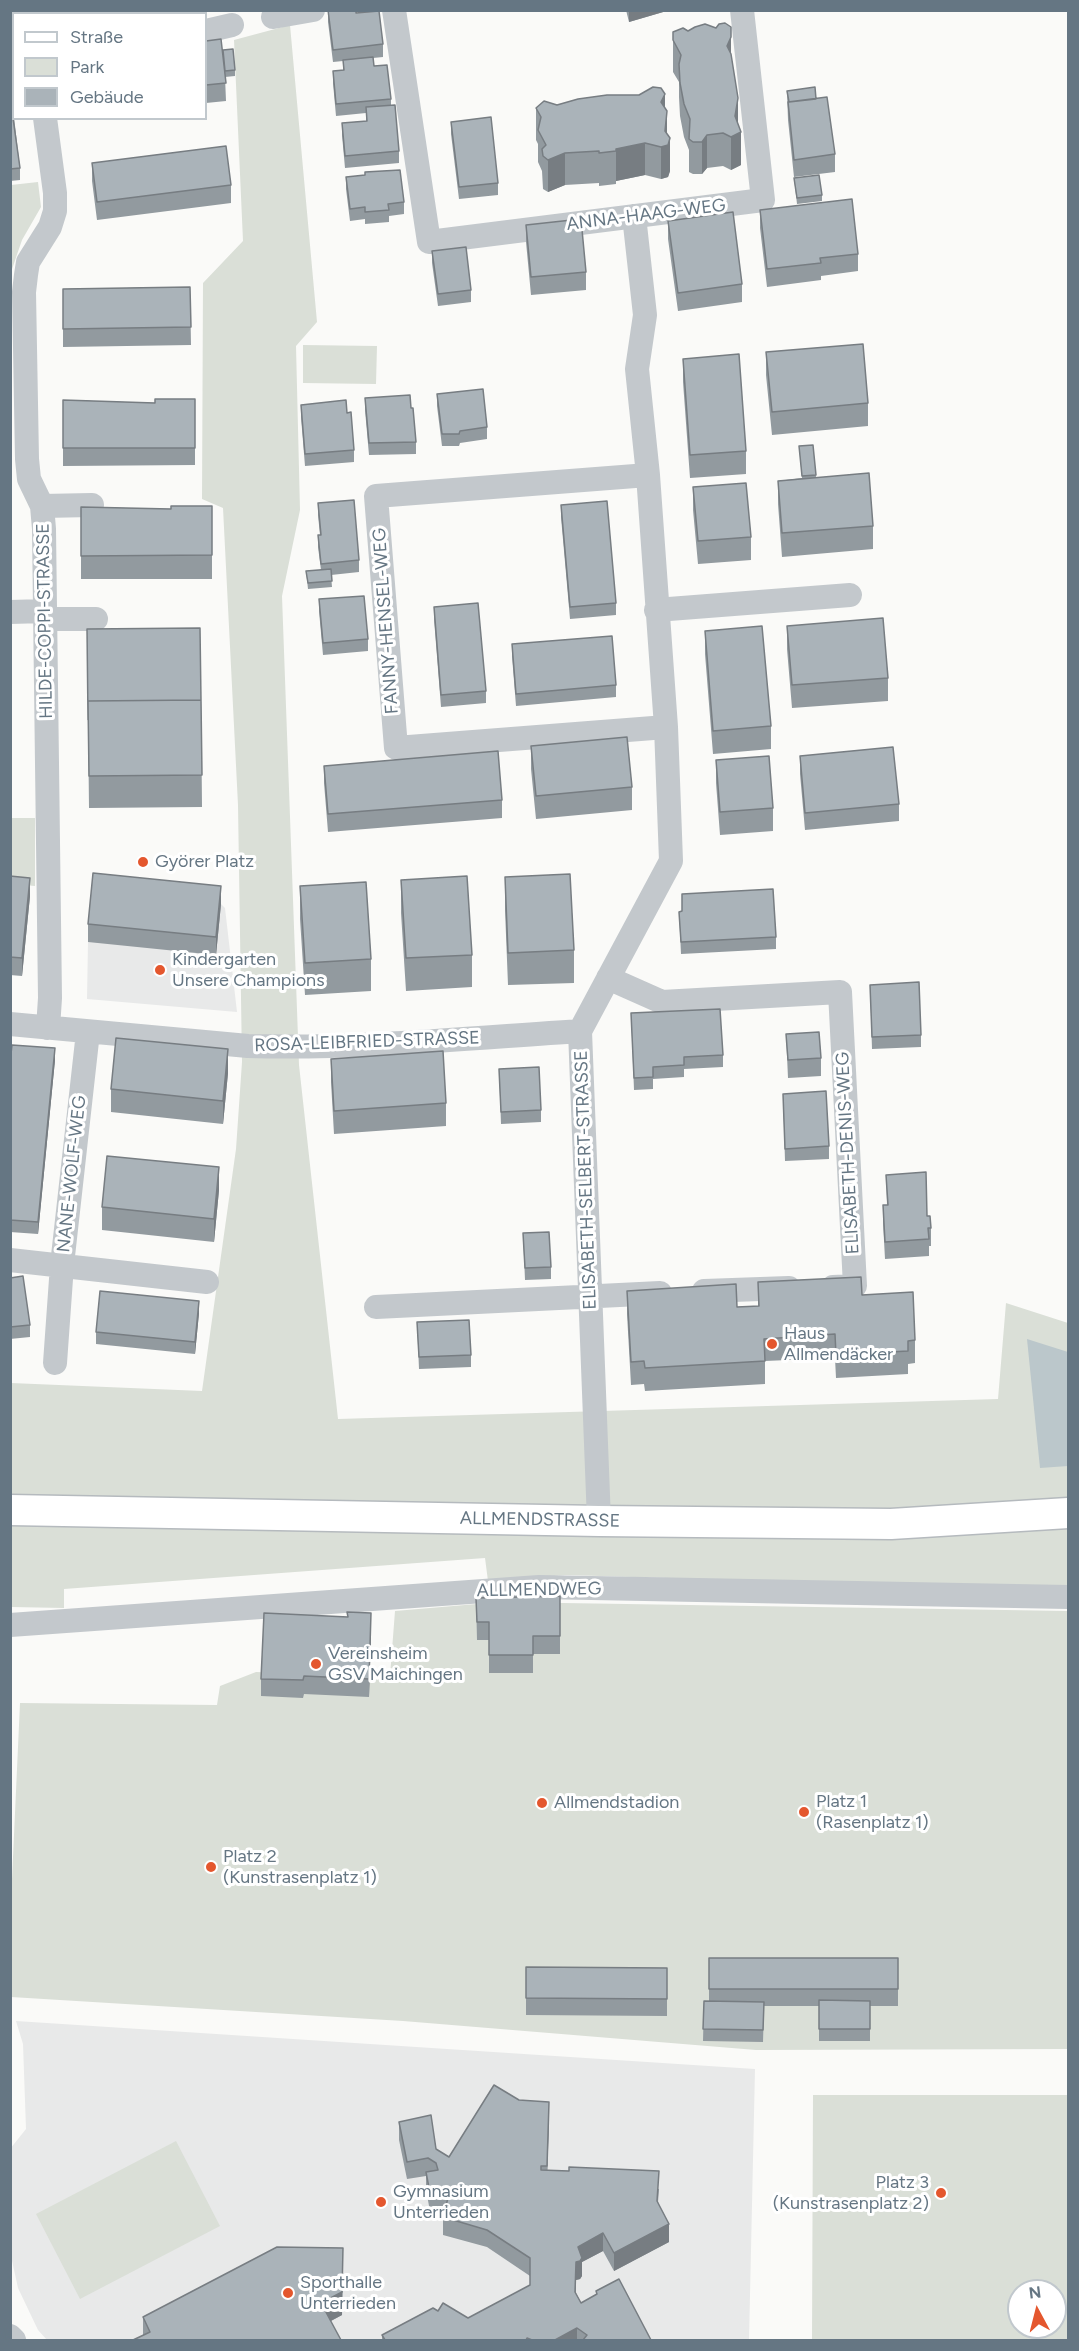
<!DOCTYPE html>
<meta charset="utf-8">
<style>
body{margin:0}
#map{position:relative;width:1079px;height:2351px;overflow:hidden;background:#fafaf8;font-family:Figtree,sans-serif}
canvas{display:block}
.frame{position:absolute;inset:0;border:12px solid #657683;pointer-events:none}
.legend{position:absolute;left:12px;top:12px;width:195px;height:108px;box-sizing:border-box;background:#fff;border:2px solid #c1c8cd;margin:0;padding:8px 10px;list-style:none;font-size:18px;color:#657683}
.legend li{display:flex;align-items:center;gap:12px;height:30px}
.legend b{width:30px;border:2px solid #c1c8cd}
.north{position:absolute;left:1007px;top:2279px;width:60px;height:60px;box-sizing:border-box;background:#fff;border:2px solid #c1c8cd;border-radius:50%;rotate:353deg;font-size:16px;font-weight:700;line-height:24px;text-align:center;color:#657683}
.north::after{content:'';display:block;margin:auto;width:21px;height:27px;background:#e4572e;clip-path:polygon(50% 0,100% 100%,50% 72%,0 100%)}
</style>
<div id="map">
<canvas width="1079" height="2351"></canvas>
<div class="frame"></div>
<ul class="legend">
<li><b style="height:8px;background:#fff"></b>Straße</li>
<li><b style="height:16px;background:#dadfd7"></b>Park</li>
<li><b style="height:16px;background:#aab3b9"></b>Gebäude</li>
</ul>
<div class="north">N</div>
</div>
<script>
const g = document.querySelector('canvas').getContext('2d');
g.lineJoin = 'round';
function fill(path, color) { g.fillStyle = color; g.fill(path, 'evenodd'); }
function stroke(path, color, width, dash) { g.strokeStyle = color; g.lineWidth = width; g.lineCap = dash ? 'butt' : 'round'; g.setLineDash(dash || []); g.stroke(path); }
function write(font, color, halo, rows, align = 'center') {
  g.font = font + ' Figtree,sans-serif'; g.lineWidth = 6; g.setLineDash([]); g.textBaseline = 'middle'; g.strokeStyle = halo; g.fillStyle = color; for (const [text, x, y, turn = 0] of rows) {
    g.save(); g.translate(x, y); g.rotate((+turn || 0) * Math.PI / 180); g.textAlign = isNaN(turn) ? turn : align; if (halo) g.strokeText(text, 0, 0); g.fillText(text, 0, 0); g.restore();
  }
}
fill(new Path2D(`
 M93 891 221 904 225 908 237 1012 87 999 88 942Z
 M16 2021 755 2069 749 2340H47L38 2330 18 2288 11 2256 10 2149 26 2129 23 2044Z`), '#e8e9e9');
fill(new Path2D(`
 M290 25 317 322 296 346 300 510 282 596 299 1065 338 1419 998 1399 1006 1303 1068 1323V1590L566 1575 488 1581 485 1558 64 1589V1608L11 1607V1383L202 1391 236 1149 242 1062 238 805 223 508 202 499 203 283 243 241 234 40Z
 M38 182 41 207 22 240 11 272V185Z
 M303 345 377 346 376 384 303 383Z
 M10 818H35V886L11 884Z
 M500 1602 1068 1611V2049L756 2050 403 2021 11 1997V1901L20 1703 217 1705 220 1686 256 1672 390 1676 395 1611Z
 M813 2095H1068V2340H812ZM1019 2291H1055V2327H1019Z
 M176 2141 220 2226 80 2299 36 2214Z`), '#dadfd7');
fill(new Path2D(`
 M1027 1339 1068 1352V1466L1040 1468Z`), '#bbc7cb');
const major = new Path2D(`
 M10 1510 599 1521 891 1524 1068 1513`);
stroke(major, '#b5babe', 33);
stroke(new Path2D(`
 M394 10 429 242 763 200 742 10
 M273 17 313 10
 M206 31 232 25
 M10 69H14
 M45 118 55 193V211L50 227 28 262 26 275 24 292 27 459 29 479 42 506 44 529 50 998 48 1028
 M648 475 376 496 396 748 666 727
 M42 506 92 505
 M656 610 850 595
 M10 612 45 611
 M45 619H96
 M608 978 662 1002 840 992 855 1286 833 1287
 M10 1024 248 1046C359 1049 470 1038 580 1031
 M10 1260 207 1282
 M704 1291 789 1288
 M376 1307 660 1293
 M55 1363 62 1265 88 1032
 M599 1521 580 1031 671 861 666 727 648 475 637 369 645 315 634 216
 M10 1625 539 1587 1068 1597
 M10 2336 14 2340`), '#c3c8cc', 24);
stroke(major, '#fff', 30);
fill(new Path2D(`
 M328 10 356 13 383 44V57L373 58 374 66 391 99V105L399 151V163L345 168 342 135V123L366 121V113L336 116 333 83V71L343 70V61L333 62 328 22Z
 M626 10H670L629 22Z
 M688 31 731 56 741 165 731 170 723 166 707 168 702 174H693L689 172V150L684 137 680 116 679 97V82L673 72V32Z
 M206 41 235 70V76L225 77 226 101 206 103Z
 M787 91 816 99 835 154V172L794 177 788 120Z
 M10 97 12 106 14 101V117L20 168V180L10 181Z
 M557 105 665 108 670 171 668 177 661 179 645 175 616 181V184L599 186V183L565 185 548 192 543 189 542 171 538 162V144L536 140V108Z
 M451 122 498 183V195L459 199 451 134Z
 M92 163 231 185V203L97 220 92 181Z
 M346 177 404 202V214L389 216V222L365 224V219L350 221 346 189Z
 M794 178 822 195V201L797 204Z
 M760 210 858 254V271L821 276V280L767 287 760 228Z
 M668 221 742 284V302L678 311 668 239Z
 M526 225 586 272V290L531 295 526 242Z
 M432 251 471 290V302L438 306 432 263Z
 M190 287 191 345 63 347V289Z
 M766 352 868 403V426L772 435 766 375Z
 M683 359 746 451V474L690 478 683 382Z
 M437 394 487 427V439L460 443 459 446H442L437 406Z
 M365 398 411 408 416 442V454L369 455 365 410Z
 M195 399V465L63 466V400L155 403Z
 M301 405 347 413 354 450V462L305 466 301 417Z
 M813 445 816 477 873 526V549L782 557 778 504V481L802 478 799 446Z
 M693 487 751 537V560L698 564 693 510Z
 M318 503 359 560V572L331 575 332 587 308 589 306 571 321 570 318 547V535H320L318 515Z
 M561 505 616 603V615L570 619 561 517Z
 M212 506V579H81V507L171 509Z
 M319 599 368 639V651L323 655 319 611Z
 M434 607 486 691V703L441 707 434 619Z
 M787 626 888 678V701L792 708 787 649Z
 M87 629 201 700 202 807 89 808Z
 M705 631 771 726V749L713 754 705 654Z
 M512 644 616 685V697L516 706 512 656Z
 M531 746 632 787V810L536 819 531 769Z
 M800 756 899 804V821L805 830 800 774Z
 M716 760 773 808V831L720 835 716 783Z
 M324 766 502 800V818L328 832 324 783Z
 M10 876 30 896 22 976 10 975Z
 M505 877 574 950V983L508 985 505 910Z
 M401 880 472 955V987L406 991 401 913Z
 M300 886 371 959V991L305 995 300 919Z
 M682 894 776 937V949L681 954 679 912 682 911Z
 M221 904 216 955 88 942V924Z
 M870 985 921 1035V1047L872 1049Z
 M631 1013 723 1055V1067L684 1069V1077L653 1079V1089L634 1090Z
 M786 1034 821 1058V1076L788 1078Z
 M331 1059 446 1103V1126L334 1134 331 1082Z
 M55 1060 38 1234 10 1232V1063Z
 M499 1069 541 1110V1122L501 1124Z
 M228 1073 223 1124 111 1112V1089Z
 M783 1094 829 1146V1159L785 1161Z
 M886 1175 927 1216 931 1228V1246H929V1256L885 1259 883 1222V1205H887Z
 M219 1190 214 1242 102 1230V1207Z
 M523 1233 551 1267V1279L525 1280Z
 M10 1278 30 1325V1337L10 1339Z
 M758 1282 862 1295 915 1340V1363L908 1364V1374L836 1378 835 1358 765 1361V1384L645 1391 644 1384 631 1385 627 1314V1291L737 1307 758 1306Z
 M199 1313 195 1354 96 1344V1332Z
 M417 1322 471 1355V1367L419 1369Z
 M560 1596V1654H533V1673H489V1640H477L476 1598Z
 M371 1631 369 1697 304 1694 303 1698 261 1696V1679Z
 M709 1958H898V2006H870V2041H819V2006H764L763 2042 703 2041 704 2001H709Z
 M526 1967 667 1968V2016L526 2015Z
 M549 2119 547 2170 659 2189 658 2202 669 2242 614 2271 603 2251 582 2262V2276L580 2279 576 2280V2293L581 2303 596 2295V2291L651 2340H382V2335L438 2311 468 2318 530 2285V2276L487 2247 443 2235V2214L430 2211 426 2190V2176L407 2179 399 2140V2122L436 2149 449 2157Z
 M343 2271 342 2315 331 2321 143 2336V2317Z`), '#929a9f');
fill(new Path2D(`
 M629 10H670L629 22Z
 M731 27V59L727 46Z
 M665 94V127L661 102Z
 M738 98V131L741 132V165L731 170V137Z
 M667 111V145L670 138V171L668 177 661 179V147Z
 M707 135V168L702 174V142Z
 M645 143V175L616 181V149Z
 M565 153V185L548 192V160Z
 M30 878V896L22 976V958Z
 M221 886V904L216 955V937Z
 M55 1048V1060L38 1234V1222Z
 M228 1049V1073L223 1124V1101Z
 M219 1167V1190L214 1242V1219Z
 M199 1301V1313L195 1354V1342Z
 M371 1613V1631L369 1697V1679Z
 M549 2102V2119L547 2183V2166Z
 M669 2224V2242L614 2271V2253Z
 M603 2233V2251L582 2262V2276L580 2279 576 2280 575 2309 576 2262 578 2247Z
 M343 2248 342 2315 321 2326V2303Z
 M577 2328V2340H555Z`), '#777d82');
const building = new Path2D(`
 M328 10H356V13L379 11 383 44 333 50Z
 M725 23 731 27V37L727 46 731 54 738 98 735 116 741 132 731 137 723 133 707 135 702 142H693L689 139 690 119 684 104 680 83 679 64 681 55 673 40V32L683 28 688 31 695 27 705 24 716 28 719 24Z
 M221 39 226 83 206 85V41Z
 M233 49 235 70 225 71 223 50Z
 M373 57 374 66 387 65 391 99 336 104 333 71 344 70 343 60Z
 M653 87 661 88 665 94 661 102 667 111 665 131 670 138 668 145 661 147 645 143 616 149V151L599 153V151L565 153 548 160 543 156 542 149 546 145 538 130 541 117 536 108 544 101 557 105 578 99 607 95H639Z
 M815 87 816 99 789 102 787 91Z
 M10 97 20 168 10 169Z
 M827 97 835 154 794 160 788 102Z
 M395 105 399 151 345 156 342 123 367 121 366 107Z
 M491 117 498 183 459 187 451 122Z
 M226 146 231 185 97 202 92 163Z
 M400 170 404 202 388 204 389 210 365 212V207L350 209 346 177 365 175V172Z
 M819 175 822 195 797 198 794 178Z
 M852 199 858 254 820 258 821 263 767 269 760 210Z
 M733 212 742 284 678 293 668 221Z
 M581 219 586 272 531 277 526 225Z
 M466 247 471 290 438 294 432 251Z
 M190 287 191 327 63 329V289Z
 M863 344 868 403 772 412 766 352Z
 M739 354 746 451 690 455 683 359Z
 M483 389 487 427 460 431 459 434H442L437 394Z
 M410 395 411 408H413L416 442 369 443 365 398Z
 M155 399H195V448H63V400L155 403Z
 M346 400 347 413 351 412 354 450 305 454 301 405Z
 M813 445 816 475 802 476 799 446Z
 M869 473 873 526 782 533 778 481Z
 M746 483 751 537 698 541 693 487Z
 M354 500 359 560 321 564 318 535H321L318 503Z
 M607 501 616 603 570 607 561 505Z
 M171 506H212V555L81 556V507L171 509Z
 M331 569 332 581 308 583 306 571Z
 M364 596 368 639 323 643 319 599Z
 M478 603 486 691 441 695 434 607Z
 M883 618 888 678 792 685 787 626Z
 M762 626 771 726 713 731 705 631Z
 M200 628 201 700 88 701V720L87 629Z
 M612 636 616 685 516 694 512 644Z
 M201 700 202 775 89 776 88 701Z
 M627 737 632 787 536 796 531 746Z
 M893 747 899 804 805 813 800 756Z
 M498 751 502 800 328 814 324 766Z
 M769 756 773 808 720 812 716 760Z
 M93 873 221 886 216 937 88 924Z
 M570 874 574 950 508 953 505 877Z
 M10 876 30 878 22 958 10 957Z
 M467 876 472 955 406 958 401 880Z
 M366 882 371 959 305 963 300 886Z
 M773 889 776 937 681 942 679 912 682 911V894Z
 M919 982 921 1035 872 1037 870 985Z
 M720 1009 723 1055 684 1057V1065L653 1067V1077L634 1078 631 1013Z
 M819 1032 821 1058 788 1060 786 1034Z
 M116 1038 228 1049 223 1101 111 1089Z
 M12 1045 55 1048 38 1222 10 1220V1063Z
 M443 1051 446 1103 334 1111 331 1059Z
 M539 1067 541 1110 501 1112 499 1069Z
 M826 1091 829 1146 785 1149 783 1094Z
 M107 1156 219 1167 214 1219 102 1207Z
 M926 1172 927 1216H930L931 1228H928L929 1239 885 1242 883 1205H888L886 1175Z
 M549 1232 551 1267 525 1268 523 1233Z
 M23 1276 30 1325 10 1327V1278Z
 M861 1277 862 1295 913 1292 915 1340 908 1341V1351L836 1355 835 1334 764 1339 765 1361 645 1368 644 1361 631 1362 627 1291 736 1284 737 1307 759 1306 758 1282Z
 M100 1291 199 1301 195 1342 96 1332Z
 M469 1320 471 1355 419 1357 417 1322Z
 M560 1596V1636H533V1655H489V1622H477L476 1598Z
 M347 1612 371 1613 369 1679 304 1676 303 1680 261 1679 264 1613 348 1617Z
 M709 1958H898V1989H709Z
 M526 1967 667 1968V1999L526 1998Z
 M819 2000 870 2001V2029H819Z
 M704 2001 764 2002 763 2030 703 2029Z
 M494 2085 519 2100 549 2102 547 2166H541V2170L569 2171V2167L659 2171 657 2201 669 2224 614 2253 603 2233 578 2247 582 2258 580 2261 576 2262 575 2292 581 2303 597 2294 596 2291 619 2279 651 2340H583L587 2335 577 2328 555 2340H532L527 2338 526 2340H385L382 2335 433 2308 438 2311 443 2303 468 2318 530 2285V2258L487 2230 443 2217 448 2198 430 2193 426 2172 438 2170 436 2163 428 2158 407 2162 399 2122 431 2115 436 2149 449 2157Z
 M277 2247 343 2248 342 2292 321 2303 341 2340H133L150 2332 143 2317Z`);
fill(building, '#aab3b9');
stroke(building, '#777d82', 1.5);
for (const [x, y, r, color] of [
 [143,862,6,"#e4572e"],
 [160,970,6,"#e4572e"],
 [772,1344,6,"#e4572e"],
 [316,1664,6,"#e4572e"],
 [542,1803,6,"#e4572e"],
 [804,1812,6,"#e4572e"],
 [211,1867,6,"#e4572e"],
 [941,2193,6,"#e4572e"],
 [381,2202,6,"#e4572e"],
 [288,2293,6,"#e4572e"]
]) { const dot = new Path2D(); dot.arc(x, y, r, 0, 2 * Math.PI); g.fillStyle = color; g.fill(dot); stroke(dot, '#fff', 2); }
write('18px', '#657683', '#fff', [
 ["ANNA-HAAG-WEG",646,215,-7],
 ["HILDE-COPPI-STRASSE",45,621,-91],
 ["FANNY-HENSEL-WEG",386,621,-94],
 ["ROSA-LEIBFRIED-STRASSE",367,1042,-2],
 ["ELISABETH-DENIS-WEG",848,1153,-93],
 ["NANE-WOLF-WEG",72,1174,-84],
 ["ELISABETH-SELBERT-STRASSE",586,1180,-92],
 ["ALLMENDSTRASSE",540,1520,1],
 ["ALLMENDWEG",539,1590,-1]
]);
write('18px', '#657683', '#fff', [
 ["Györer Platz",155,862],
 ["Kindergarten",172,960],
 ["Unsere Champions",172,981],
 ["Haus",784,1334],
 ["Allmendäcker",784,1355],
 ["Vereinsheim",328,1654],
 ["GSV Maichingen",328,1675],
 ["Platz 1",816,1802],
 ["(Rasenplatz 1)",816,1823],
 ["Allmendstadion",554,1803],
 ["Platz 2",223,1857],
 ["(Kunstrasenplatz 1)",223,1878],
 ["Platz 3",929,2183,"right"],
 ["(Kunstrasenplatz 2)",929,2204,"right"],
 ["Gymnasium",393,2192],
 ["Unterrieden",393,2213],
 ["Sporthalle",300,2283],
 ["Unterrieden",300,2304]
], 'left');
</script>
